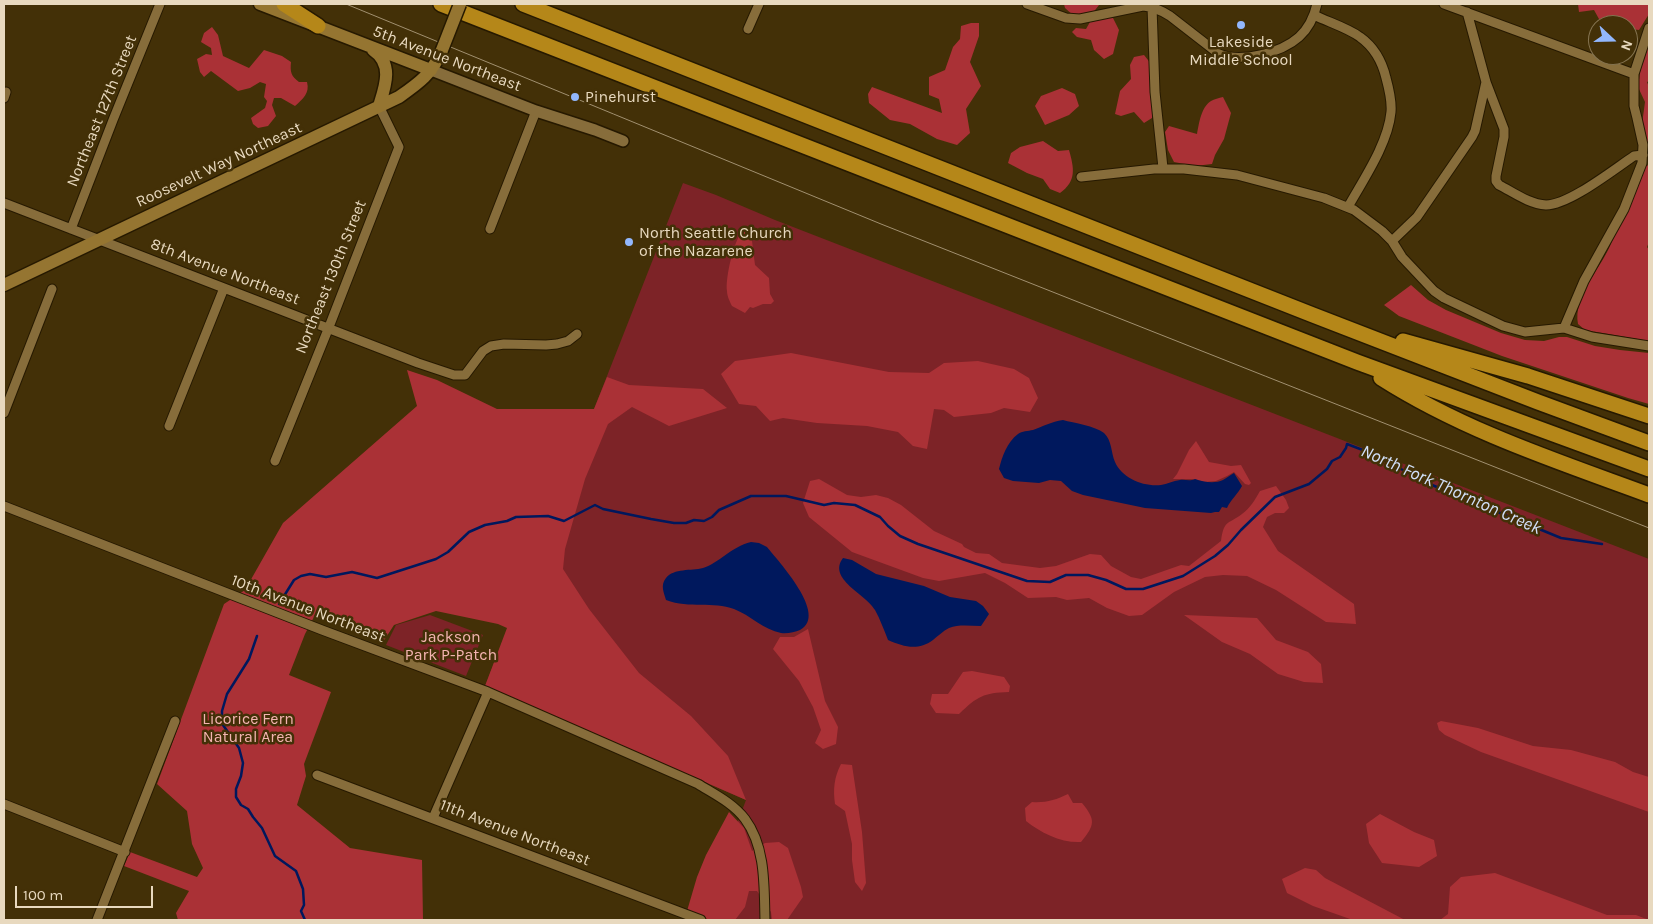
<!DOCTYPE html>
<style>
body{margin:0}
#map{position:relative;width:1653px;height:924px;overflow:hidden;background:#433007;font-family:Karla,sans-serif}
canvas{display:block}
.frame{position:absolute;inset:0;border:5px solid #e8d9bf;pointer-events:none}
.north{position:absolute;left:1588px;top:15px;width:50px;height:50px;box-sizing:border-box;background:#433007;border:1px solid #857451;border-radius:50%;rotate:111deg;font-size:14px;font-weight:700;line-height:20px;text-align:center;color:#e8d9bf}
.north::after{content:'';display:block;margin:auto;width:18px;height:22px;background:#92b7fd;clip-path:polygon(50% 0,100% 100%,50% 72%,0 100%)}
.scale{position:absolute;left:15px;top:886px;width:138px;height:22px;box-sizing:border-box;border:2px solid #e8d9bf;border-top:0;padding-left:6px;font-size:15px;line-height:18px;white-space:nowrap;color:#e8d9bf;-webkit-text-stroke:4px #433007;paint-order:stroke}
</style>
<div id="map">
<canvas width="1653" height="924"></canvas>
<div class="frame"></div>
<div class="north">N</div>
<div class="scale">100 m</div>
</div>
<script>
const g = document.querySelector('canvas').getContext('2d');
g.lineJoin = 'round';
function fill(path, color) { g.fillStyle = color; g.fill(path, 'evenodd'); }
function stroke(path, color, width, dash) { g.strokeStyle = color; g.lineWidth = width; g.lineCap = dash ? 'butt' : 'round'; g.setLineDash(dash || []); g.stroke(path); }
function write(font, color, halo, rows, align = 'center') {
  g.font = font + ' Karla,sans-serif'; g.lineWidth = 5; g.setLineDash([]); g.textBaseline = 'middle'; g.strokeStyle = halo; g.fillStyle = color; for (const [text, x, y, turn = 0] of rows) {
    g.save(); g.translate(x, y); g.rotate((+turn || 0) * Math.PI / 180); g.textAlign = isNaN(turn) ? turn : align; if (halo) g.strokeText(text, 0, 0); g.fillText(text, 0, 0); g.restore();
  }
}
fill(new Path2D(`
 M683 183 716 195 775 220 1649 559V920H701L746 800 485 686Z
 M430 615 483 635 466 676 386 645 396 625Z`), '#7d2327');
fill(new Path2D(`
 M1064 4H1098L1099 5 1092 14 1074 16 1065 8Z
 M1578 4H1649V14L1639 30 1631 29C1623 21 1611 21 1599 19L1594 10 1579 12Z
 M1101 16 1113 18 1119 30 1113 54 1104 59 1094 50 1091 40 1077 37 1072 32 1076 28 1086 29 1090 22Z
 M971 23H979V36L970 62 981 86 966 109 970 133 957 145 937 139 910 124 890 120 869 103 868 94 872 87 942 113 939 99 929 95V77L945 70 953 47 960 39 961 26Z
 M212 27 218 35 223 56 249 68 264 50 282 56 291 62C290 72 291 76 299 82H307C310 93 303 99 295 106L281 98H274L272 105 276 116 268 126 258 128 253 124 251 118 265 108 267 101 264 97 266 84 260 82 250 88 238 91 211 71 204 77 200 72 197 59 206 54 212 55 211 48 201 42 204 33Z
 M1649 33V81L1647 82 1649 87V160L1647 156 1642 124 1645 102 1638 87 1641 65 1647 51 1646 42Z
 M1144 55 1152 65V118L1144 123 1134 112 1121 116 1115 114 1120 91 1131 79 1130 65 1134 57Z
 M1062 88 1075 94 1079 106 1069 115 1045 125 1035 106 1041 96Z
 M1223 97 1231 113 1224 139 1215 155 1212 164 1195 166 1174 162 1168 150 1165 132 1169 126 1197 134C1199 124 1201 107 1211 101 1214 99 1219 98 1223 97Z
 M1043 141 1058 151 1069 150C1074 168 1077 181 1060 193L1050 189 1043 179 1027 173 1008 163 1011 153 1020 147Z
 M1649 165V242L1647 247 1649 250V341L1585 330 1578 324C1573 297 1600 269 1610 246 1621 219 1632 193 1643 167Z
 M743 230 751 233 755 265 769 278 770 294 774 301 771 304H763L753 308 750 307 745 313 732 306C730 302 727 296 727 291 725 279 734 239 743 230Z
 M1411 285 1428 300 1446 310 1501 333 1525 340 1544 341 1559 337H1567L1595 346 1620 350 1649 353V404L1628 398 1502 356 1399 316 1384 305Z
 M791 353 889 372 929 373 944 363 978 361 1014 369 1029 378 1038 398 1030 412 1004 408 991 413 954 417 944 410 934 409 927 449 913 446 898 432 867 426 817 423 783 418 770 421 756 406 739 404 721 374 735 361Z
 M407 370 437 380 497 409H594L607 377 629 385 703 389 727 408 669 426 632 407 608 424 585 479 565 549 563 569 589 609 639 673 691 716 728 756 746 800 485 686 507 628 498 624 436 611 394 625 383 642 315 615 305 634 289 675 331 692 304 764 306 776 297 805 350 848 422 860 423 920H178L176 913 189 891 124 866 130 852 197 877 203 868 192 844 187 811 157 784 224 604 245 590 283 523 417 406Z
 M1196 441 1209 462 1231 466 1241 465 1251 483 1249 485 1245 484 1234 472 1227 476 1216 481 1204 482 1194 479H1173L1177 474 1189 450Z
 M819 479 847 495 861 497 876 495 888 498 901 505 934 531 962 544 964 547 976 553 989 554 1002 563 1040 568 1056 566 1090 554 1101 555 1111 566 1131 577 1141 579 1181 565 1189 566 1221 541C1224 520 1227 525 1242 514 1250 508 1255 500 1260 491L1276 486 1286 500 1289 508 1284 513H1275L1267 517 1263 527 1278 551 1354 604 1356 624 1326 622 1276 590 1247 576 1223 575 1205 577 1174 592 1142 615 1129 616 1107 608 1089 598 1067 600 1056 597 1028 598 1005 583 985 573 939 581 923 578 852 552 809 517 803 503 810 481Z
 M1184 615 1257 618 1276 640 1308 652 1321 664 1323 683 1304 682 1278 674 1250 654 1222 642Z
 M808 629 825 701 838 727 836 744 823 749 815 743 821 730 813 707 799 681 773 649 780 637H794Z
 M972 671 1004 677 1010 686 1009 692C983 693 978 696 959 714L936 713 930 704 932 694H948L963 672Z
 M1441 721 1478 728 1533 746 1571 750 1615 762 1633 772 1649 777V812L1481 752 1445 735 1439 730 1437 723Z
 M841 764 852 765 862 832 866 883 862 891 855 882 852 860V844L845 811 835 804C833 789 834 778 841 764Z
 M1068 794 1073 803H1082C1096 820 1095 825 1081 842 1061 843 1041 833 1026 821L1025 808 1032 802C1045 803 1056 800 1068 794Z
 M729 812 744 828 752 851 765 843 779 842 788 848 801 887 803 897 787 920H772L771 912 757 891H749L745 907 735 920H709L687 911 697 877 706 855Z
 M1380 814 1414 832 1434 840 1437 856 1419 867 1382 863 1369 843 1366 824Z
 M1305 868 1316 870 1325 878 1405 920H1353L1313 906 1287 893 1282 879Z
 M1495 873 1607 915H1636L1649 920H1440L1448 914 1450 887 1461 877Z`), '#aa3136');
fill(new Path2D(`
 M1063 420C1074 423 1095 426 1104 433 1112 440 1111 453 1115 462 1122 478 1143 487 1161 485 1167 484 1173 481 1180 480 1185 479 1189 482 1195 479 1203 482 1215 484 1223 480 1227 478 1230 475 1234 473L1242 486C1238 494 1231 499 1227 508L1222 507 1219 512H1215L1211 513 1145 508 1083 495 1072 491 1061 481 1050 480 1039 483 1013 481 1004 478 999 469C1002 457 1007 442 1018 434 1022 431 1028 431 1033 430 1044 426 1051 422 1063 420Z
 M751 542 759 543 767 547C778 561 829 615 800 630 795 632 787 634 781 633 764 630 750 615 734 609 713 601 690 609 666 600 664 593 660 585 666 578 674 568 691 571 703 568 719 563 731 547 751 542Z
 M843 558 852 560 876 574 924 586 950 597 976 601 983 606 989 614 981 626C970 626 959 624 949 628 943 631 938 636 933 640 918 651 904 647 888 640 884 630 880 619 875 610 866 594 827 579 843 558Z`), '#00185d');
stroke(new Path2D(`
 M279 604 294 580 301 576 310 574 326 577 352 572 377 578 436 559 448 552 469 532 485 525 507 521 516 517 548 516 564 521 595 505 603 509 651 519 674 523H686L694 520 704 521 712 517 719 510 751 496H786L824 505 834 503 855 505 880 517 888 526 900 536 918 544 1027 581 1050 582 1066 575H1088L1106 580 1126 589H1143L1183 576 1215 556 1228 545 1241 530 1275 497 1309 484 1327 469 1332 461 1340 457 1346 448 1347 444 1368 452 1432 485 1561 538 1602 544
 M257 636 249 659 227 694 222 711V719L223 725 239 748 243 763 241 776 236 789V797L241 805 248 809 253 817 262 828 275 856 296 871 303 889 304 905 301 911 305 920`), '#00185d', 2.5);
const minor = new Path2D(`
 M1027 4 1066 18 1080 19 1143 6C1154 7 1161 10 1170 16L1219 54C1241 63 1281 53 1299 37 1309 28 1314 17 1317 4
 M1444 4 1634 74
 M1152 7 1155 92 1163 168
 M1314 15C1328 22 1348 28 1360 37 1374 47 1382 61 1386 78 1389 89 1392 101 1391 112 1388 144 1363 180 1348 207
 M748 29 759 4
 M1486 82 1504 129V137L1496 176V181L1499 185C1513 192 1529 204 1546 205 1569 205 1613 170 1634 156L1643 155
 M4 98 6 92
 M1081 177 1154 169H1184L1237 175 1324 198 1354 210 1382 231 1392 241 1402 257 1434 291 1444 298 1503 326 1525 332 1564 328 1592 337 1649 346
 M4 203 418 363 454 375H465L483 351 491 346 504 344 546 345 557 344 568 341 577 334
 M71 229 113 120 160 4
 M490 229 536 111
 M1392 241 1417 217 1472 137 1475 131 1486 82 1467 12
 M1564 328 1584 281 1624 209 1642 163 1643 145 1637 118 1634 106V74L1649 28
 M4 413 52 289
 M169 426 224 288
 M275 461 329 327 399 147 379 106
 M4 506 322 630 488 692 698 784C714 794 733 803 745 819 766 847 764 887 765 920
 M317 775 701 920
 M4 804 125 852
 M433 818 488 692
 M97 920 175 721`);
const tertiary = new Path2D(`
 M431 70 536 111 595 130 623 141`);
const secondary = new Path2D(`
 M260 4 431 70
 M373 50C394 64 385 87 379 106
 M4 285 399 97C419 83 432 74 442 50`);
const motorway = new Path2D(`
 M284 4 318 26
 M441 4 1357 362 1649 469
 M523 4 1313 315 1538 402 1649 443
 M1403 341 1528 376 1649 416
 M1381 378C1464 431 1557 461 1649 495`);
stroke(minor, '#261900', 11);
stroke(tertiary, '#261900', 14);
stroke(secondary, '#261900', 15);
stroke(motorway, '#261900', 18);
stroke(minor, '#876d3b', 9);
stroke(tertiary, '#876d3b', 11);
stroke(secondary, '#957531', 12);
stroke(motorway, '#b58719', 15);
stroke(new Path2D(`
 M346 4 881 224 1649 528`), '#a19070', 1);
const secondaryBridge = new Path2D(`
 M442 50 460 4`);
stroke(secondaryBridge, '#261900', 15, []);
stroke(secondaryBridge, '#957531', 12);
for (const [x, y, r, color] of [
 [1241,25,5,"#92b7fd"],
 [575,97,5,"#92b7fd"],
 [629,242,5,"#92b7fd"]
]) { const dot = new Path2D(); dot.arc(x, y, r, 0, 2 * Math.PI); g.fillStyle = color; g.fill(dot); stroke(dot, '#433007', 2); }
write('16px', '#e8d9bf', '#433007', [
 ["Lakeside",1241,42,"center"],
 ["Middle School",1241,60,"center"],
 ["Pinehurst",585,97],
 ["North Seattle Church",639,233],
 ["of the Nazarene",639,251]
], 'left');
write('16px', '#e8d9bf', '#433007', [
 ["5th Avenue Northeast",447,59,21],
 ["Northeast 127th Street",102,111,-68],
 ["Roosevelt Way Northeast",219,165,-25],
 ["8th Avenue Northeast",225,272,21],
 ["Northeast 130th Street",331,277,-68],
 ["10th Avenue Northeast",308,609,21],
 ["11th Avenue Northeast",515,833,21]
]);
write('16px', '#f4b4b1', '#433007', [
 ["Jackson",451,637],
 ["Park P-Patch",451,655],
 ["Licorice Fern",248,719],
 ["Natural Area",248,737]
]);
write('italic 18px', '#d2e0f9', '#433007', [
 ["North Fork Thornton Creek",1451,490,24]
]);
</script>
